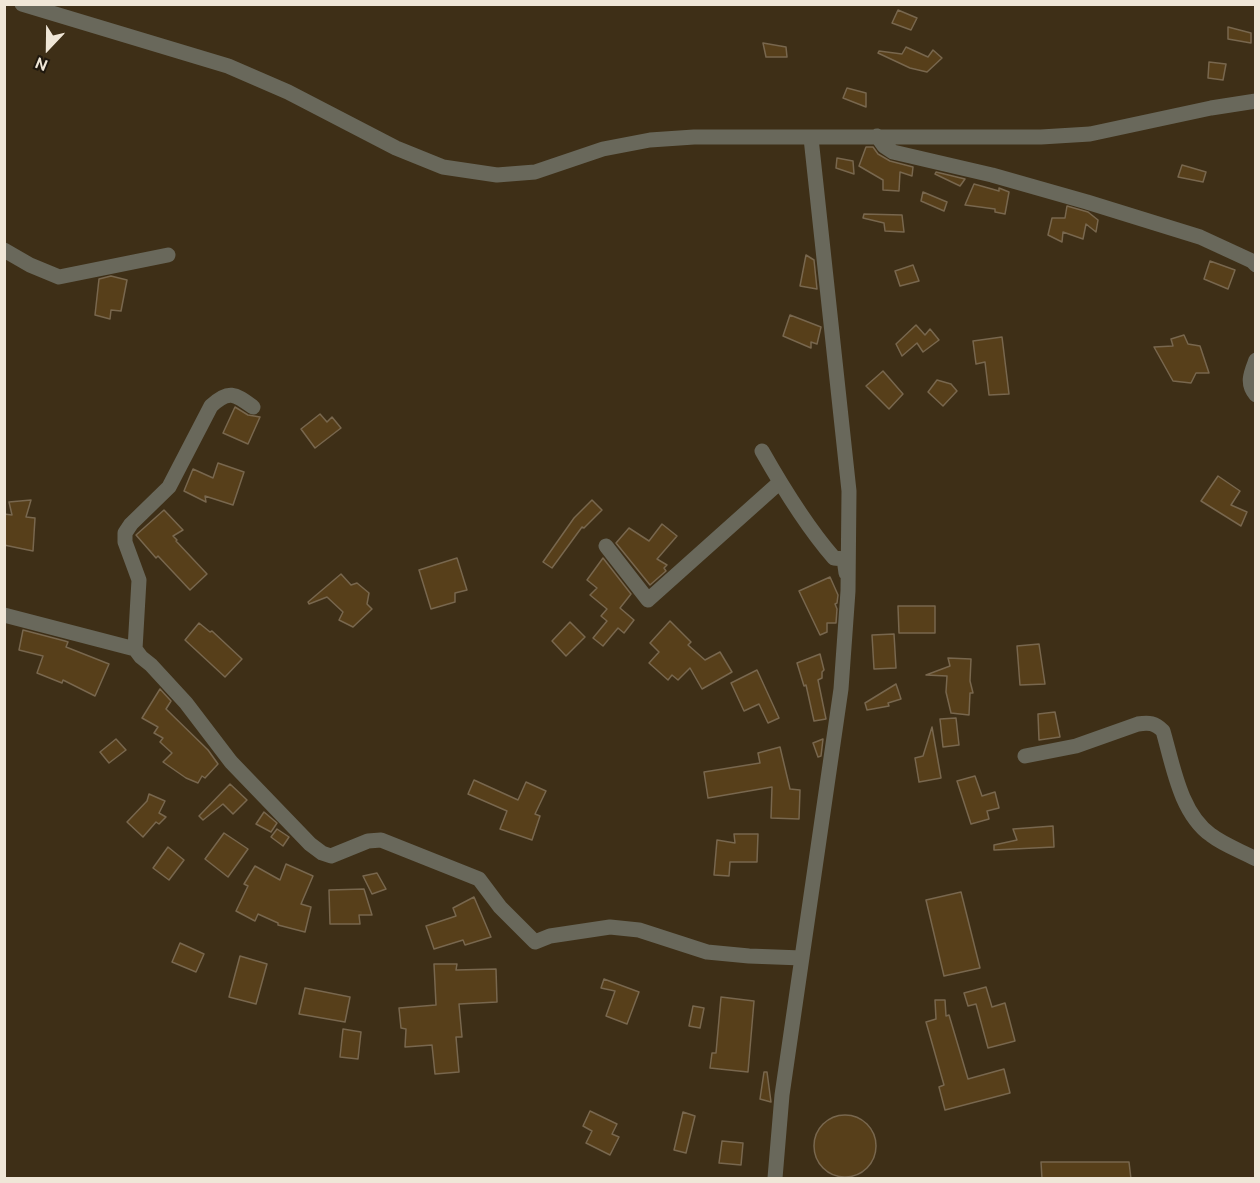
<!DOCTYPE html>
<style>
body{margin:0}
#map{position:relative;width:1260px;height:1183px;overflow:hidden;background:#3e2f17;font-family:Ubuntu,sans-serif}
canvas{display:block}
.frame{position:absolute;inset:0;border:6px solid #efe6d7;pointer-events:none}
.north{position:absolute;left:18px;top:18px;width:60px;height:60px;-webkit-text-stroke:4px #1f180e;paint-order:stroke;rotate:202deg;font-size:16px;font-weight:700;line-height:24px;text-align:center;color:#efe6d7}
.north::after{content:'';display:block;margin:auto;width:21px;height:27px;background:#efe6d7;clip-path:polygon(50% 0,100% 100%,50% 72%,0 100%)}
</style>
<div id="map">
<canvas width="1260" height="1183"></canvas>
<div class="frame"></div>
<div class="north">N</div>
</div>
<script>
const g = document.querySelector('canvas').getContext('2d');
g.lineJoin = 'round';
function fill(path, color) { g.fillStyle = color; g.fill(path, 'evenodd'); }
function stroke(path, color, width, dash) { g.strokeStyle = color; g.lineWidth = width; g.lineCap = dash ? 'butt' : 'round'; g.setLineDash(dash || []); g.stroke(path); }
const building = new Path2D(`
 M898 10 917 18 911 30 892 23Z
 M1228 27 1251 33V43L1228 39Z
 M763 43 786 47 787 57H766Z
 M906 47 928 57 933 50 942 58 927 72 910 68 878 53 879 51 902 54Z
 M1209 62 1226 64 1223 80 1208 78Z
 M847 88 866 93V107L843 98Z
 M866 147H873L878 154 890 161 913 167 912 176 900 172 899 191 883 190V180L859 166Z
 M837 158 853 161 854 174 836 168Z
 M1182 165 1206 172 1203 182 1178 177Z
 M936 172 965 179 960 186 935 174Z
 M974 184 999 191V188L1009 192 1005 214 995 212V209L965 205Z
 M923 192 947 202 944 211 921 201Z
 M1067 206 1088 212 1098 220 1096 232 1086 224 1083 239 1063 232 1062 242 1048 235 1052 218H1065Z
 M864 214 902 215 904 232 885 231 884 223 863 218Z
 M806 255 814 260 817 289 800 286Z
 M1210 261 1235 270 1228 289 1204 279Z
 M913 265 919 281 900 286 895 271Z
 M111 276 127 280 121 311 111 310 110 319 95 315 99 279Z
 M790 315 821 327 817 344 811 342V348L783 336Z
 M916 325 925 335 930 329 939 340 923 352 917 343 902 356 896 344Z
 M1184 335 1188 344 1200 346 1209 373H1196L1191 383 1173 381 1154 347 1173 346 1171 339Z
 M1002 337 1009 394 989 395 985 362 976 364 973 341Z
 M883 371 903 394 889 409 866 386Z
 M937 380 951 384 957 391 943 406 928 392Z
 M235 407 248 415 260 417 248 444 223 433Z
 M320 414 327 422 332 417 341 428 315 448 301 429Z
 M218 463 244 472 233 505 205 496 206 502 184 491 193 469 213 478Z
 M1218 476 1240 491 1231 505 1247 512 1241 526 1201 501Z
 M31 500 26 517 35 518 33 551 4 545V514L12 515 9 502Z
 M592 500 602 510 584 528 582 527 552 568 543 562 574 518Z
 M164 510 183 530 173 536 177 540 176 541 207 574 190 590 158 556 156 558 136 535Z
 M662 524 677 536 657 559 667 565 664 568 666 571 650 585 616 543 629 528 649 541Z
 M457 558 467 590 455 593V602L431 609 419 570Z
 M603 558 631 594 620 608 634 620 624 633 618 628 603 646 593 638 607 621 601 616 607 609 590 595 597 588 587 580Z
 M341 574 351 585 357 583 369 593 367 604 372 609 353 627 339 620 343 612 327 597 309 604 308 602Z
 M830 577 838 595 837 603 835 604 837 609 836 623H827V632L820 635 799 591Z
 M898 606H935V633H899Z
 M670 621 691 642 688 645 705 660 720 652 732 672 702 689 690 668 678 680 672 675 668 680 649 663 659 652 650 643Z
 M570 622 585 637 566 656 552 641Z
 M199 623 210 632 212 631 242 659 225 677 185 640Z
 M23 630 65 641 68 642 66 647 109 664 95 696 63 680 62 683 37 673 43 656 19 650Z
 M894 634 896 668 874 669 872 635Z
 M1039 644 1045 684 1020 685 1017 646Z
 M820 654 824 670 822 672V678L818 680 826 719 814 721 806 685 804 686 797 663Z
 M948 658 971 659 970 681 973 693H970L969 715 951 713 946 692 947 676 926 675 950 666Z
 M757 670 779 718 768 723 759 704 744 711 731 683Z
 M896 684 901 699 888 703 889 706 867 710 865 703Z
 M160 689 171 701 166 709 208 750 218 764 205 778 202 776 198 783 186 778 163 762 172 753 160 742 163 738 154 733 158 727 142 718Z
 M1055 712 1060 737 1039 740 1038 714Z
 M956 718 959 745 943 747 940 719Z
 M932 727 941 778 919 782 915 758 923 756Z
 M116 739 126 750 109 763 100 752Z
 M823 739 821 756 818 757 813 743Z
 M780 747 790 789 800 790 799 819 771 818 772 787 708 798 704 772 760 763 758 753Z
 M975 776 982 796 995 792 999 808 987 811 989 819 971 824 957 781Z
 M474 780 518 800 526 782 546 791 535 814 540 816 532 840 500 829 507 811 468 794Z
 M230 784 247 800 233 814 223 804 203 820 199 816Z
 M149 794 165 801 159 813 166 817 159 824 156 822 143 837 127 822 147 801Z
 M264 812 277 823 271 832 256 824Z
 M1053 826 1054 847 994 850V845L1017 840 1013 829Z
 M277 829 289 837 283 846 271 837Z
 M224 833 248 849 228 877 205 859Z
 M734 834H758L757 862H730L729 876 714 875 717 840 735 843Z
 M168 847 184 860 169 880 153 868Z
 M286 864 313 876 301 904 311 907 305 932 278 925V923L258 914 255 921 236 911 248 886 244 884 255 866 280 880Z
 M377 873 386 889 372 894 363 876Z
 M364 889 372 915H359L360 924H330L329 890Z
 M961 892 980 968 944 976 926 900Z
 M474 897 491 937 465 945 463 940 434 949 426 926 456 916 453 908Z
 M180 943 204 954 196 972 172 962Z
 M240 956 267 964 256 1004 229 997Z
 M434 964H457L456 970 496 969 497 1002 459 1004 462 1037H456L459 1072 435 1074 432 1045 405 1047 406 1029 401 1028 399 1008 436 1005Z
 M604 979 639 992 627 1024 606 1016 615 991 601 988Z
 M986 987 992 1007 1005 1003 1015 1041 988 1048 976 1004 968 1006 964 993Z
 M305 988 350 997 345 1022 299 1014Z
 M721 997 754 1001 748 1072 710 1068 712 1053H716Z
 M935 1000H945L946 1016 949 1015 968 1079 1004 1069 1010 1093 945 1110 939 1087 944 1085 926 1022 936 1019Z
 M693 1006 704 1008 700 1028 689 1026Z
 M343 1029 361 1032 358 1059 340 1057Z
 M764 1072H767L771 1102 760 1099Z
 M590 1111 617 1124 612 1134 619 1137 610 1155 586 1143 592 1131 583 1126Z
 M683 1112 695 1116 686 1153 674 1150Z
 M814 1146a31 31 0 1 1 62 0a31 31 0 1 1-62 0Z
 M722 1141 743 1143 741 1165 719 1163Z
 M1041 1162H1129L1131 1179H1042Z`);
fill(building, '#573f1a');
stroke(building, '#78674e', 1.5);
stroke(new Path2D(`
 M22 4 228 66 288 92 396 148 443 167 497 175 535 172 603 149 650 140 694 137H1041L1090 134 1211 108 1256 101
 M877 136 884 146 893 152 992 175 1087 202 1200 237 1252 261 1256 265
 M4 250 30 265 59 277 168 255
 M1256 360C1251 373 1246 383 1256 395
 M253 407C235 394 229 389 211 406L169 487 131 524 125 533V542L139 580 135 649 141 657 151 665 186 703 231 762 310 844 322 853 331 856 368 841 381 840 479 879 500 907 535 942 550 936 610 927 639 930 707 952 749 956 802 958
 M762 451C783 488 806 526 834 558L844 559 846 573
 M606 546 648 600 780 482
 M4 615 135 649
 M1025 756 1076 746 1138 724C1149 722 1155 723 1163 731 1173 765 1180 813 1211 835 1224 845 1241 851 1256 859
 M775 1178 782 1095 841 689 848 591 849 491 811 138`), '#69685b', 15);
</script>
